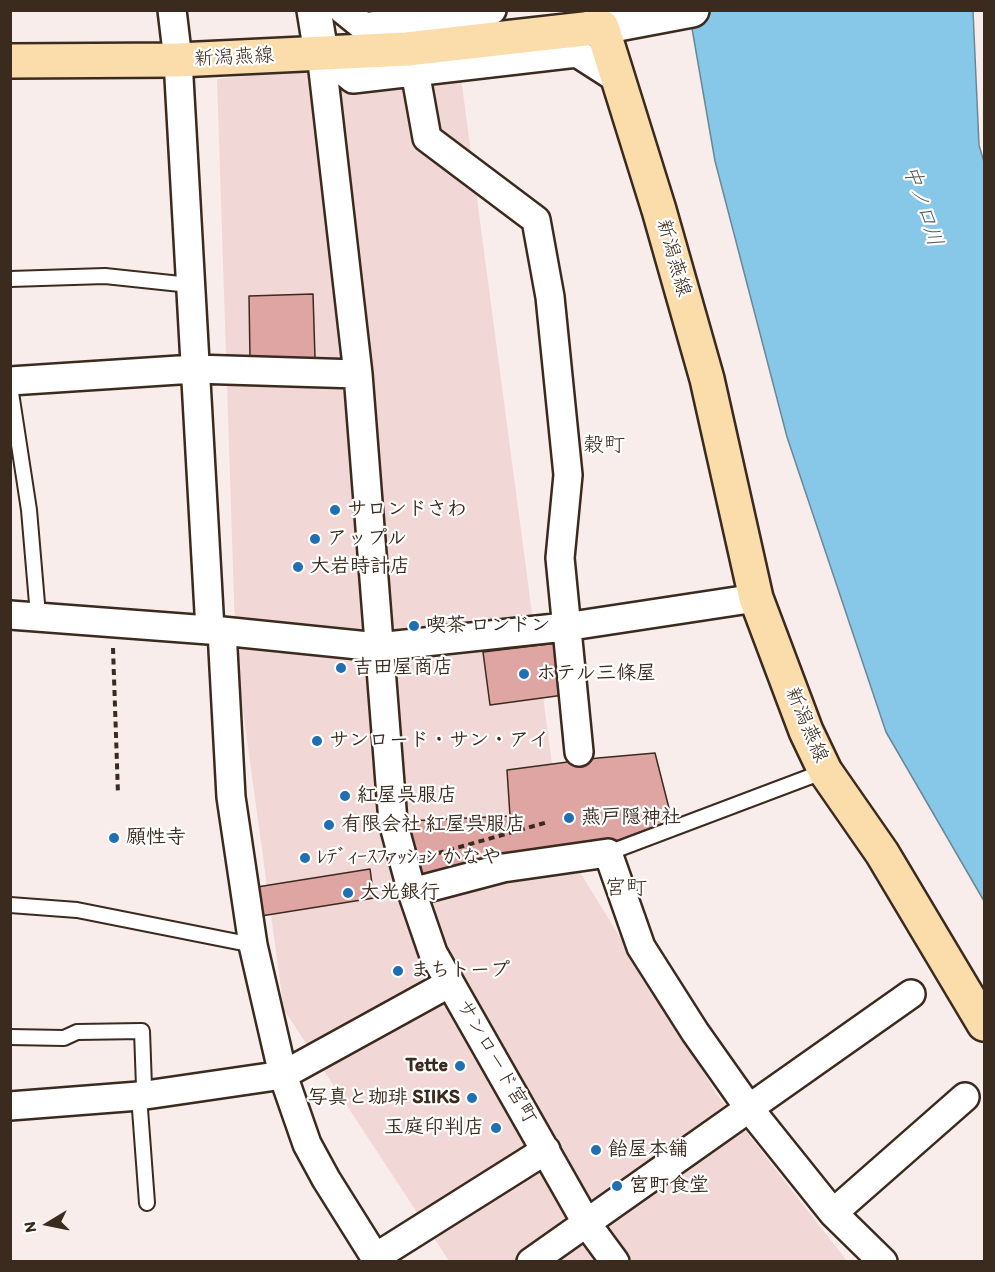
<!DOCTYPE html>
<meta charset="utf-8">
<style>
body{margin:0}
#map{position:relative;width:995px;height:1272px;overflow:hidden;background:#f9edec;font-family:Itim,sans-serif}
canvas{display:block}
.frame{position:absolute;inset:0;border:12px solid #3b2a1e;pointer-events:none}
.north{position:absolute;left:18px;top:1194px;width:60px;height:60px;-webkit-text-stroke:4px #fff;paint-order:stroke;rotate:260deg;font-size:16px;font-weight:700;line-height:24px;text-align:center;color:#3b2a1e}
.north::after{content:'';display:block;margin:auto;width:21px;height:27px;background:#3b2a1e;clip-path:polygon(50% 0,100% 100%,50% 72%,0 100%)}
</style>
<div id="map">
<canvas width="995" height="1272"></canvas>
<div class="frame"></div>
<div class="north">N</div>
</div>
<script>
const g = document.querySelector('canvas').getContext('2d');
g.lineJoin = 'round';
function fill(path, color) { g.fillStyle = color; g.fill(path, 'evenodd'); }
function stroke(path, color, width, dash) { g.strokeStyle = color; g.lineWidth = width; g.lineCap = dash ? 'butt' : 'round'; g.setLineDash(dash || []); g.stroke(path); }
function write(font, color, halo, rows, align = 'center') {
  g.font = font + ' Itim,"Klee One",sans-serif'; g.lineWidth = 4.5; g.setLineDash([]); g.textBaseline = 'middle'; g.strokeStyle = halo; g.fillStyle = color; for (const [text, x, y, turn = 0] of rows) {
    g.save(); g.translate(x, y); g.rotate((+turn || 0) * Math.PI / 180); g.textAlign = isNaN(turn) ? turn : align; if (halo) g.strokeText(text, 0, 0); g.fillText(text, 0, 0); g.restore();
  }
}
fill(new Path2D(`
 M458 55 552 764 507 770 510 816 407 821 415 879 567 851 716 1093 847 1261H449L284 1010 236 660 217 79Z`), '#f1d7d6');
const water = new Path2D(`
 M689 11H973L979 145 984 162V901L886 732 787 437 715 161Z`);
fill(water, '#87c7e8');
stroke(water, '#698897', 1.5);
const building = new Path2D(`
 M313 294 315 358 250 359 249 296Z
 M557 643 564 695 490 705 483 652Z
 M655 753 672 820 605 845 415 880 407 821 510 816 507 770 598 758Z
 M370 869 374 898 261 916 257 887Z`);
fill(building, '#dfa5a2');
stroke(building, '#3b2a1e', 1.5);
const lane = new Path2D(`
 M10 279 105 276 190 285
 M10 386 29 510 38 615
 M608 853 825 771
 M10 905 77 910 253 945
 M10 1037 64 1038 77 1032 142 1031 144 1087 139 1096 147 1203`);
const street = new Path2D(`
 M172 10 178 60 210 630
 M343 10 364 27 492 10
 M321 53 358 374 393 822 412 892 433 953 587 1224 615 1262
 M321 53 353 79 577 53 619 80
 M415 71 427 138 536 220 550 297 568 475 560 558 579 752
 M10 381 194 369 358 374
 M10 615 222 631 378 647 565 627 756 598
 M222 631 231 797 253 945 283 1075 307 1144 326 1179 378 1262
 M412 892 503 868 608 853 641 947 695 1032 748 1107 833 1213 883 1262
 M10 1106 139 1096 283 1075 450 983
 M833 1213 965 1097
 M376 1257 546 1150
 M531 1262 911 994`);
const secondary = new Path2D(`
 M314 10 321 53
 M601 10 602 27 692 10`);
const primary = new Path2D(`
 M10 61 178 60 407 49 602 27 659 210 707 379 756 598 806 731 825 771 882 853 984 1024`);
stroke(lane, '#3b2a1e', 18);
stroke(street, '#3b2a1e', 32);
stroke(secondary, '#3b2a1e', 38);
stroke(primary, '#3b2a1e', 38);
stroke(new Path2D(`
 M113 648 118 794
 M428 856 548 822`), '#3b2a1e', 4, [6, 4.5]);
stroke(lane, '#fff', 14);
stroke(street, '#fff', 27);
stroke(secondary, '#fff', 33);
stroke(primary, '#faddab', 33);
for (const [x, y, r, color] of [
 [335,510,6,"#1f6fb2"],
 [315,539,6,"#1f6fb2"],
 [298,567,6,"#1f6fb2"],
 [414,626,6,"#1f6fb2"],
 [341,668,6,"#1f6fb2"],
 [524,674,6,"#1f6fb2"],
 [317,741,6,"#1f6fb2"],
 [345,796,6,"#1f6fb2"],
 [569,818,6,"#1f6fb2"],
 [329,825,6,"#1f6fb2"],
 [114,838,6,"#1f6fb2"],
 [305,858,6,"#1f6fb2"],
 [348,893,6,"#1f6fb2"],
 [398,971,6,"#1f6fb2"],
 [460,1066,6,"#1f6fb2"],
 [472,1098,6,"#1f6fb2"],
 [496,1128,6,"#1f6fb2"],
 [596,1150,6,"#1f6fb2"],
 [617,1186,6,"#1f6fb2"]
]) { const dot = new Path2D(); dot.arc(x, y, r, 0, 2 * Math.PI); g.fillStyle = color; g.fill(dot); stroke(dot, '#fff', 2); }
write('20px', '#3b2a1e', '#fff', [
 ["新潟燕線",234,58,-3],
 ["新潟燕線",673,258,74],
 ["新潟燕線",806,725,67],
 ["サンロード宮町",496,1062,60]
]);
write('bold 20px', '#3b2a1e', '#fff', [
 ["サロンドさわ",347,510],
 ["アップル",327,539],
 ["大岩時計店",310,567],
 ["喫茶 ロンドン",426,626],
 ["吉田屋商店",353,668],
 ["ホテル三條屋",536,674],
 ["サンロード・サン・アイ",329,741],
 ["紅屋呉服店",357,796],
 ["燕戸隠神社",581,818],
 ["有限会社 紅屋呉服店",341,825],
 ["願性寺",126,838],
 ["ﾚﾃﾞｨｰｽﾌｧｯｼｮﾝ かなや",317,858],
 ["大光銀行",360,893],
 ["まちトープ",410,971],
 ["Tette",448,1066,"right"],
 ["写真と珈琲 SIIKS",460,1098,"right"],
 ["玉庭印判店",484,1128,"right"],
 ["飴屋本舗",608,1150],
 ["宮町食堂",629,1186]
], 'left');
write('italic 21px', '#52595b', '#fff', [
 ["中ノ口川",922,206,72]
]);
write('21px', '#3b2a1e', '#fff', [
 ["穀町",604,446],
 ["宮町",626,889]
]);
</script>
